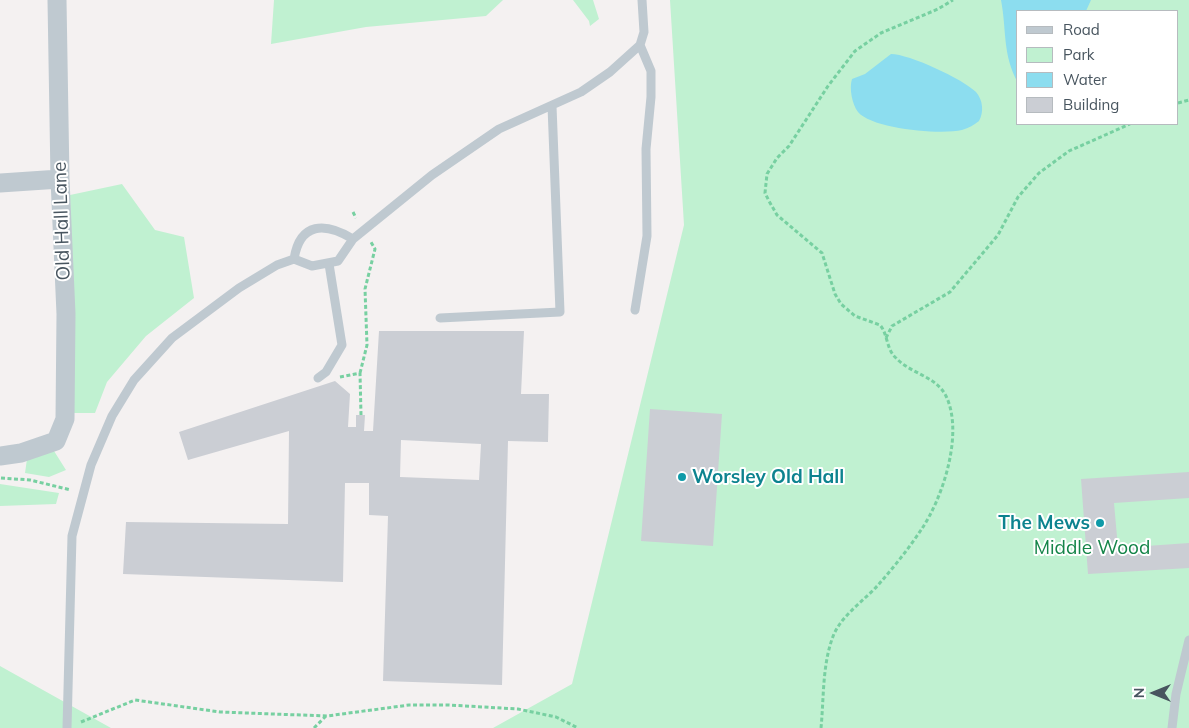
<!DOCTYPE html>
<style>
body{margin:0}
#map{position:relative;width:1189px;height:728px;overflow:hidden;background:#f4f1f1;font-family:Mulish,sans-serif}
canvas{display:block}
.legend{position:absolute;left:1016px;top:10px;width:162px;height:115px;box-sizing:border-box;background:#fff;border:1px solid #b6bbbf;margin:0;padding:6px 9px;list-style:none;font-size:15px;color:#48555f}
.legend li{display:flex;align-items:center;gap:10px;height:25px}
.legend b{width:25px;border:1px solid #b6bbbf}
.north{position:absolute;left:1129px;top:668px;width:50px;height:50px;-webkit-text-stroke:4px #fff;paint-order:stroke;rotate:270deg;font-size:14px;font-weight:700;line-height:20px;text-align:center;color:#48555f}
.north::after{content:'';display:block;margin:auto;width:18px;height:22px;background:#48555f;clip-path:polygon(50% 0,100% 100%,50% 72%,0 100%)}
</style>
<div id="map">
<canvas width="1189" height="728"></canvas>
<ul class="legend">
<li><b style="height:6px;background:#bfc9d0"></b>Road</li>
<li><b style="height:14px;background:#c0f1d1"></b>Park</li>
<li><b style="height:14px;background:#8cddef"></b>Water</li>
<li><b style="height:14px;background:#cbced4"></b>Building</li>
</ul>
<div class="north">N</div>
</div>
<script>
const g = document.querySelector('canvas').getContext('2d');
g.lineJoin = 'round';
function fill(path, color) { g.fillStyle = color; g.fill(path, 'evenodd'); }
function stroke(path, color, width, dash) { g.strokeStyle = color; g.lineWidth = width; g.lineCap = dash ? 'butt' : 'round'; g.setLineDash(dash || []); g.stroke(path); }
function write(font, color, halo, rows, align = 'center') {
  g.font = font + ' Mulish,sans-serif'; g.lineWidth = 4; g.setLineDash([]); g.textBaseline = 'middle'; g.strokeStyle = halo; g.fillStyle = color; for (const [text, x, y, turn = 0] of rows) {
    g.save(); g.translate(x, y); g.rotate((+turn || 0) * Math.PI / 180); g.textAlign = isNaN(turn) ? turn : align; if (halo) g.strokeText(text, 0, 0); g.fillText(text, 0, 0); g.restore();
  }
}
fill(new Path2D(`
 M274 0H503L486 16 366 27 271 44Z
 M573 0H593L599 19 590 26 589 21Z
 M670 0H1189V728H493L572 684 684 225ZM1018 11H1178V124H1018Z
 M122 184 155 230 184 237 194 298 146 336 107 382 95 413H74L70 195Z
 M54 451 66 470 49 477 25 473 27 459Z
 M0 484 59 493 56 504 0 506Z
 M0 666 111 728H0Z`), '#c0f1d1');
fill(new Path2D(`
 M1001 0H1091L1086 11H1018V83C1002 53 1007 32 1001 0Z
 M891 54C909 54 963 79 976 92 983 100 984 112 979 121 974 125 969 128 962 130 941 135 872 129 858 112 852 104 849 88 852 79L865 74Z`), '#8cddef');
fill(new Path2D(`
 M379 331H524L521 394H549L548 442 508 441 502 685 383 681 388 516 369 515V483H345L343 582 123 574 126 522 288 524 289 431 188 460 179 432 335 381 350 394 348 427H356V415H365L364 431H373ZM401 440 481 444 479 480 400 477Z
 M650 409 722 414 713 546 641 541Z
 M1189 472V498L1114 503 1118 548 1189 543V568L1088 574 1081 479Z`), '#cbced4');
stroke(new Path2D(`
 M1178 103 1189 100
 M353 212 356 218
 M886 338 892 326 950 292 998 235 1018 197 1039 173 1069 151 1130 124
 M360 373 367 345 365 289 375 249 371 242
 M340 377 360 373 361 415
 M1 478 30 480 71 490
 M81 722 135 700 220 712 327 716 409 705H448L518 709 556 717 578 728
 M314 728 326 716
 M821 728C824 698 822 663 834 634 843 614 865 600 879 584 894 567 909 548 921 530 943 498 964 433 946 396 936 376 911 374 896 358 886 349 888 334 880 325L855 316 841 304 835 294 822 253 777 215 769 201 765 193 767 174 777 158 789 146 828 86 855 51 881 33 938 9 953 0`), '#77d0a1', 3, [4, 2.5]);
stroke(new Path2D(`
 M294 259C300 222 325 222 353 239
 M635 310 647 236 646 149 651 97V71L640 45
 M440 318 560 312 552 106
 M318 378 326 372 342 345 329 264
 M67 728 72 536 91 465 112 416 134 380 172 338 239 288 277 265 294 259 312 266 338 261 353 239 432 175 499 129 581 92 610 72 640 45 644 32 642 0
 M1172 728 1176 694 1189 640`), '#bfc9d0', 9);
stroke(new Path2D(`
 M0 183 60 179
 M0 456 21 453 56 441 65 419 66 314 60 179 57 0`), '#bfc9d0', 19);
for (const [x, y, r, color] of [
 [682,477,5,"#0f9aa8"],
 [1100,523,5,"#0f9aa8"]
]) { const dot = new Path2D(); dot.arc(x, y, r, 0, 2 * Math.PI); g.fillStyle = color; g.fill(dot); stroke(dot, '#fff', 2); }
write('19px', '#48555f', '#fff', [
 ["Old Hall Lane",62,221,-92]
]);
write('bold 19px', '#0d838f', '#fff', [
 ["Worsley Old Hall",692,477],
 ["The Mews",1090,523,"right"]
], 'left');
write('19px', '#158549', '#fff', [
 ["Middle Wood",1092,548]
]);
</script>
